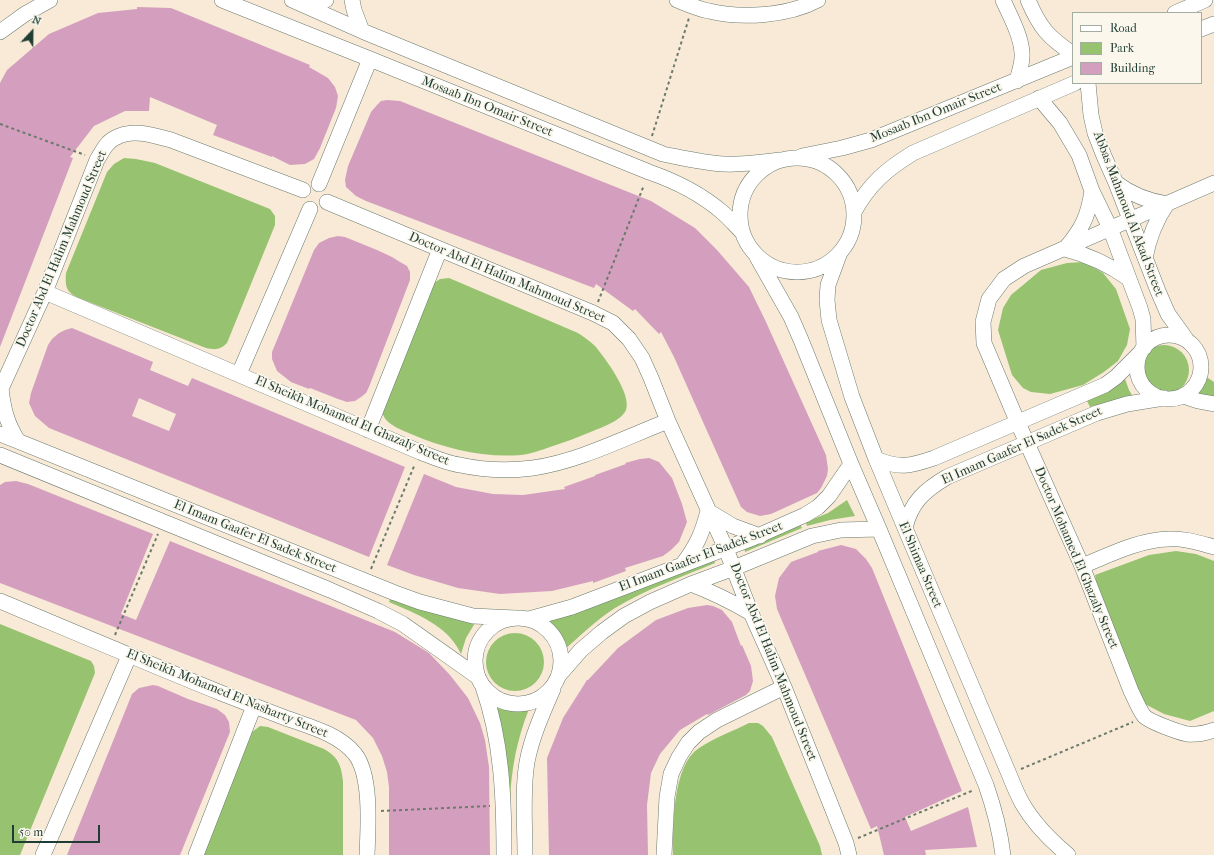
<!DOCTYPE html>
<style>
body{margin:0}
#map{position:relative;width:1214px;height:855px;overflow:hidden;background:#f8ead6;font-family:"IM FELL French Canon",serif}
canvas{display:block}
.legend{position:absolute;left:1072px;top:12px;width:130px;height:72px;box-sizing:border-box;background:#fbf7ec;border:1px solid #a3ada2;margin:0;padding:5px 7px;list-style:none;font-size:12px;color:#1f3d34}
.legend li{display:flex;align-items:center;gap:8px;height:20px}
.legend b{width:20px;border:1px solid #a3ada2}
.north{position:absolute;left:12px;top:12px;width:40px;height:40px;-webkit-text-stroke:3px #fbf7ec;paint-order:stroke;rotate:22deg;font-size:11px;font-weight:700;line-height:16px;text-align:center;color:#1f3d34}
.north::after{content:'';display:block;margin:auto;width:14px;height:18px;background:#1f3d34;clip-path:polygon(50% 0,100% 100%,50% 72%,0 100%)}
.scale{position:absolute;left:12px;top:825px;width:88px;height:18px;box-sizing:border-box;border:2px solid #1f3d34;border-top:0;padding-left:5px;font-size:12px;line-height:14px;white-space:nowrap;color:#1f3d34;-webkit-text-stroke:3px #fbf7ec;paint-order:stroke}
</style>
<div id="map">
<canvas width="1214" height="855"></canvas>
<ul class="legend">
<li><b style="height:5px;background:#fff"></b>Road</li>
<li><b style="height:11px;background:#97c371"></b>Park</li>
<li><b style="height:11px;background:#d49fbe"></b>Building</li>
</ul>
<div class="north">N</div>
<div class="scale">50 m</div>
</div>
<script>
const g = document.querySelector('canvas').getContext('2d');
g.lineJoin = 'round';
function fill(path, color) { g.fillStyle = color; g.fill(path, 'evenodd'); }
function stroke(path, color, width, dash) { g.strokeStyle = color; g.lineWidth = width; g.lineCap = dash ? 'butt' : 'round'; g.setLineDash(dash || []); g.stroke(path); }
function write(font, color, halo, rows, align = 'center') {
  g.font = font + ' "IM FELL French Canon",serif'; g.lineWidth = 3.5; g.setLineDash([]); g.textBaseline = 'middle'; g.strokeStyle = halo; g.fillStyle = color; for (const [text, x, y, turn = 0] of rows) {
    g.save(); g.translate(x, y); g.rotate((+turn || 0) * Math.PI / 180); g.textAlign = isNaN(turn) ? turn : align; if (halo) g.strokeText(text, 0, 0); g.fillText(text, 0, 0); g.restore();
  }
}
fill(new Path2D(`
 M124 158 136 159 155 163 270 209 275 216V225L227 343C220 350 215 350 206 348L79 298C66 292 65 287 66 273L107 172 114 164Z
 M1084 262 1103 273 1116 289 1130 329 1127 345 1118 361 1104 372 1083 385 1050 394 1031 392 1023 388 1012 375 998 330 1003 308 1011 295 1041 270 1067 263Z
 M449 278 578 333C584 337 590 341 595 346 605 358 632 394 626 410 622 420 603 427 593 431 579 437 565 442 550 447 541 450 531 454 521 455 484 458 446 449 411 434 402 430 390 426 384 417 382 413 382 409 381 405L434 283 440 279Z
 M1139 370a25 25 0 1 1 50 0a25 25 0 1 1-50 0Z
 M1205 376 1214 382V397L1196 394Z
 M1125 379 1129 390 1132 395 1090 407 1086 399 1119 384Z
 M847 500 855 516 830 520 807 526 806 522 828 513Z
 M800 524 802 528 745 552 744 547Z
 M1176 551 1196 554 1214 561V711L1190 721 1164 714 1143 703 1135 680 1098 594 1095 575 1149 555Z
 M713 556 715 563C682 577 646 589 615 608 596 620 580 636 563 651L558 636 548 620Z
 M391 597 475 623 466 638 461 654C448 625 416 614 389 602Z
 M0 624 91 661 94 666 95 673 20 855H0Z
 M486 662a29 29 0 1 1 58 0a29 29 0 1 1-58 0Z
 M495 706 521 711 529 709C517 739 511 770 510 802Z
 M749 723H758L763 726 772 737 820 846 822 855H673C673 826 672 766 699 748 714 738 733 731 749 723Z
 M260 726 268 727 324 749C338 757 341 764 343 781V855H202L252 732Z`), '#97c371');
fill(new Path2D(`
 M137 7 171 8 310 65 309 67 328 78 335 87 338 96 336 108 320 148 314 159 305 164 290 165 272 156V157L213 135 217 125 150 97 149 111H125L94 126 70 157 73 158 0 347V83L7 70 49 34 98 13 137 9Z
 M387 100 400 101 651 201 695 228 717 250 749 287 766 322 826 455 828 469 827 476 821 488 817 493 771 514 760 516 747 512 741 507 674 357 661 332 659 334 635 309 633 311 596 284 594 288 366 201 356 196 346 187 345 180 348 166 371 112 377 105 381 101Z
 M338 236 345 237 377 250 392 257 400 262 407 266 410 272V280L369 387 366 393 361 397 355 401 347 402 338 399 310 388 309 389 291 382 277 371 272 359V352L314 250 319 243 329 238Z
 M72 328 153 362 150 370 188 386 192 378 405 467 369 557 49 428 35 416 29 403 31 393 48 345 52 339 59 333 65 330ZM139 398 176 414 169 431 132 416Z
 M649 458 659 462 672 478 682 504 687 522 679 542 671 550 663 556 625 568 626 571 593 583V581L552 591 500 594 458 588 414 575 387 565 424 474 456 487 493 494 523 495 565 489 564 487 595 476V475L626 464 625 463 640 459Z
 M16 481 28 484 153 534 121 614 136 620 170 541 395 632 429 653 450 675 468 698 480 723 485 740 489 767 490 855H389V787L387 772 382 756 373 738 356 720 0 583V485L5 482Z
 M841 545 856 549 866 559 872 568 962 791 905 817 911 831 968 807 977 847 925 850 926 855H884L877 826 871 829 777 609 775 596 779 578 791 562 818 552V551Z
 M707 605 713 606 722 610 732 622 741 646 742 645 751 666 753 681 750 691 746 695 710 714 708 715 707 714 680 730 660 754 651 773 647 805 648 855H549L547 758 563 718 587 680H588L618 648 656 620 688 608Z
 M153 685 158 686 188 699 217 709 225 715 229 722 230 732 180 855H67L132 694 139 688Z`), '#d49fbe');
const minor = new Path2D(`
 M222 0 370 59 649 172C675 181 701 194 722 212 729 218 735 225 742 232
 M292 0 362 31 663 154C683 158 704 163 724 164 743 165 762 162 780 160
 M352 0 354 10 362 31
 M677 0C687 4 698 9 709 11 742 19 788 16 818 0
 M1003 0C1010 16 1021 35 1022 53 1023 62 1019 72 1017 81
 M1028 0C1040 28 1048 37 1073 54
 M306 6 326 0
 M1175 13 1205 0
 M1201 29 1214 24
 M0 32 25 14 50 0
 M1088 83 1091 115 1095 133 1104 156 1116 183 1158 291 1168 314 1186 339
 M1039 98 1060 123 1079 155 1092 191 1110 228 1140 308 1143 319 1144 348
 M802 156 842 148 871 140 1073 57
 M740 215a57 57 0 1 1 114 0a57 57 0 1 1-114 0Z
 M1116 183C1132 195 1148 201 1167 204 1155 221 1149 238 1145 258
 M1214 183 1024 266 1004 279 989 299 983 322 984 343 1018 423 1082 566 1131 691C1135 699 1139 709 1144 716 1150 722 1178 732 1187 734 1196 735 1205 733 1214 730
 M319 184 370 59
 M1092 191C1088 217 1082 229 1065 249 1088 255 1108 264 1128 278
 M327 202 593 313 613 323 629 339 642 358 651 378 668 421 726 549 751 613 784 687 846 843 849 855
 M854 212C869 184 887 169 913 153L1075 83
 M839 255 828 285 827 300 829 320 852 397 876 459 905 528 1009 774C1013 784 1017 794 1022 803 1034 824 1050 840 1068 855
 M757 257 791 317 801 340 851 464 879 529 986 785C994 808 1000 831 1003 855
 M45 292 420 452C433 457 446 463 460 465 483 470 509 471 533 468 580 461 624 438 668 421
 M1137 367a32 32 0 1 1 64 0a32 32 0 1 1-64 0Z
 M239 374 310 209
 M0 388H1C3 408 7 424 18 441
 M0 391 45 292 97 160C102 152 106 142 115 138 132 128 153 135 171 140L303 190
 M1183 396 1198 401 1214 404
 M368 430 440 249
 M0 434 395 593 420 602 473 616 515 618
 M0 455 330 590 378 611 403 624 478 677
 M876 459C899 469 911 466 934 458L1105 385 1116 377 1140 353
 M905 528C911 502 925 490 947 477L1097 413 1127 404 1164 398
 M683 564C697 545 702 534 708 511L733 526 760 536
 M1082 566C1109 555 1138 540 1168 539 1184 538 1199 543 1214 547
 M691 584C712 592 732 602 751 613
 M0 601C74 632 147 663 221 693 242 701 262 709 283 717 307 726 338 733 355 754 372 776 368 828 367 855
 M475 661a43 43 0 1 1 86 0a43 43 0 1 1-86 0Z
 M529 619 572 607 753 538 805 515 818 507 829 496 851 464
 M560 674 581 650 602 632 624 616 650 602 691 584 734 568 812 536 841 530 879 529
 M483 687C502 741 504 798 504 855
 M43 855 129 656
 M196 855 254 706
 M525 855C525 825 522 791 527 762 532 736 543 712 553 689
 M664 855 667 797 671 774 679 757 688 743 699 732 717 720 784 687`);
stroke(minor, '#6b7a6d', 16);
stroke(new Path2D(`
 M0 124 85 155
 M652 136 689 18
 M598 302 644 185
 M371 569 415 464
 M115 635 158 534
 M1021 769 1133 722
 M381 811 490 806
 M858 838 974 790`), '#6b7a6d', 2, [3, 3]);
stroke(minor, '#fff', 15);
write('13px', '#1f3d34', '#fbf7ec', [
 ["Mosaab Ibn Omair Street",487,107,22],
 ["Mosaab Ibn Omair Street",936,113,-22],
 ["Abbas Mahmoud Al Akad Street",1128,214,69],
 ["Doctor Abd El Halim Mahmoud Street",62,249,-67],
 ["Doctor Abd El Halim Mahmoud Street",507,278,23],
 ["El Sheikh Mohamed El Ghazaly Street",352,421,23],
 ["El Imam Gaafer El Sadek Street",1022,446,-24],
 ["El Imam Gaafer El Sadek Street",255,537,22],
 ["El Imam Gaafer El Sadek Street",701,557,-21],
 ["Doctor Mohamed El Ghazaly Street",1076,558,67],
 ["El Shimaa Street",920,565,67],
 ["Doctor Abd El Halim Mahmoud Street",773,662,68],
 ["El Sheikh Mohamed El Nasharty Street",227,694,22]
]);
</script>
